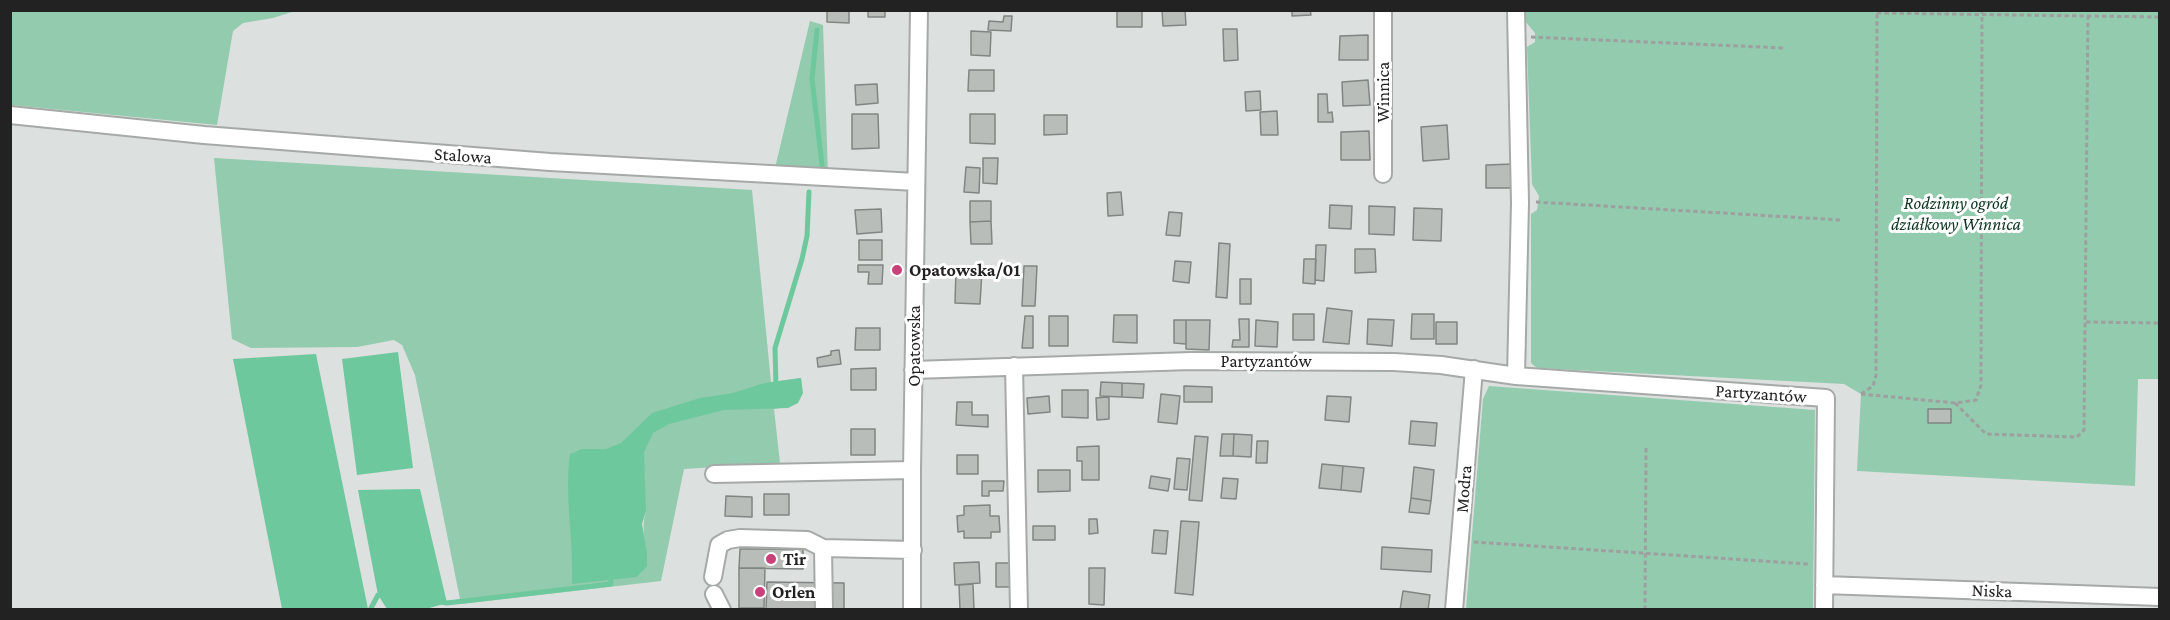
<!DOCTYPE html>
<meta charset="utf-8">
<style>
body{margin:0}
#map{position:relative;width:2170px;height:620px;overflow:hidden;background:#dce0de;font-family:"Crimson Pro",serif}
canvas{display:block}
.frame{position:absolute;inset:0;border:12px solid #212221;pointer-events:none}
</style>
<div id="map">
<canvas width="2170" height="620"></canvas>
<div class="frame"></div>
</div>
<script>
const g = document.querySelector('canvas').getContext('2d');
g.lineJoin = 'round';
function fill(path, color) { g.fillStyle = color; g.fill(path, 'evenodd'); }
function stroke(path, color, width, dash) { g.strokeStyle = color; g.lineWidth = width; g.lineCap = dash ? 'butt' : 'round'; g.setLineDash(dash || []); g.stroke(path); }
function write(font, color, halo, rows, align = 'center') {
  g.font = font + ' "Crimson Pro",serif'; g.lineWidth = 6; g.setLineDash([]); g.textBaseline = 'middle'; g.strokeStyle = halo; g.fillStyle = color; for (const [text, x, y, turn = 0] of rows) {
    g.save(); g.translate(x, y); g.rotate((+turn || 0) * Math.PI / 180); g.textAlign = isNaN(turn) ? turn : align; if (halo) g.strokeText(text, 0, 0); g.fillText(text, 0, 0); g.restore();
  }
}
fill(new Path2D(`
 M1526 10 2159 11V379H2138L2135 486 1857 471 1861 394 1844 384 1537 368 1531 363V214L1537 210 1539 196 1532 184 1527 47 1535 42V33L1525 21Z
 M10 11 11 10 295 11 273 18 243 23 233 31 217 125 11 105Z
 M810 21 823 25 828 174 775 168Z
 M214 158 752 190 771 382 801 378C804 403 797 406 774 409L780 463 684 469 661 581 461 604 415 375 402 345 394 340 357 347 251 348 232 339ZM646 511C640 530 647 548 647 567L637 577 586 572Z
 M1489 386 1815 410 1813 609H1466L1483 399Z`), '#92cbae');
fill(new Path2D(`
 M398 352 413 468 357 475 342 359Z
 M316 354 368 609H282L233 359Z
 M801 378 803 393 798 403 788 408 724 410 669 424 653 433 644 452 646 511 642 524 647 553V567L637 577 572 584C574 541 564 496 570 454L582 449H606L621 443 652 413 700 398 733 393 765 383Z
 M420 489 447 603 426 609H387L378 595 358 490Z`), '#6ec89d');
stroke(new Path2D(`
 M817 30 812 79 822 165
 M776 388 775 348 802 259 807 236 809 192
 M440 602 447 603 611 584 610 573
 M370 610 378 595H383`), '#6ec89d', 5);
const building = new Path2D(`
 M827 10 849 11V23L827 22Z
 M868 10H885V17H868Z
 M1117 10H1142V27H1117Z
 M1162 10H1185L1186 25 1163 26Z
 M1292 10H1310L1311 15 1292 16Z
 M1004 16H1012L1011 31 988 30 989 21 1003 22Z
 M1223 29H1237L1238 60 1224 61Z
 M971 31 991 32 990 56 971 55Z
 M1368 35V60H1339L1340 36Z
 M969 70H994V91H968Z
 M1368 80 1370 105 1343 106 1342 82Z
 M877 84 878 103 856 105 855 85Z
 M1260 91 1261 110 1246 111 1245 92Z
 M1318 94H1327L1328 113 1332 112 1333 122H1318Z
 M1277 111 1278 135H1261L1260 112Z
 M852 114H878L879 148 852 149Z
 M970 114H995V144L970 143Z
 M1044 115H1067V134L1044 135Z
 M1447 125 1449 159 1423 161 1421 127Z
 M1369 131 1370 160H1341V132Z
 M983 158H998L997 184 983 183Z
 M1513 164V188H1486V165Z
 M966 167 980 168 979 193 964 192Z
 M1121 192 1123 215 1108 216 1107 193Z
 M970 201H991V221L970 222Z
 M1330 205 1352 206 1351 229 1329 228Z
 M1369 206 1395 207 1394 235 1369 234Z
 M1414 208 1442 209 1441 241 1413 240Z
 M881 209 882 232 857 234 855 210Z
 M1169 212 1182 213 1180 236 1166 235Z
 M991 221 992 244H971L970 222Z
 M859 240H882V260H859Z
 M1219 243 1230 244 1227 298 1216 297Z
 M1316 245H1326L1324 281 1315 280Z
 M1355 249H1375L1376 272 1355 273Z
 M1304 259H1316L1315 284 1303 283Z
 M1175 261 1191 262 1189 283 1173 281Z
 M858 265H883L882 284H868L869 272H858Z
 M1024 266H1037L1035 306H1022Z
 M956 270 982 271 980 304 955 303Z
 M1240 279H1251V304H1240Z
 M1327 308 1352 311 1349 344 1323 342Z
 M1293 314H1314V340H1293Z
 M1412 314H1434V339H1411Z
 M1114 315H1137V343L1113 342Z
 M1025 316H1033V348H1022Z
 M1049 316H1068V346H1049Z
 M1239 319H1249V347H1232L1233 340H1240Z
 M1368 319 1394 320 1392 346 1367 344Z
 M1174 320H1186V344L1174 343Z
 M1186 320H1210L1209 350 1186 349Z
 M1256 320 1278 322 1277 347 1255 346Z
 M1436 322H1457V344H1436Z
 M856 328H880V350H855Z
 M839 350 841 364 818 367 817 358 831 355V351Z
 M876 368V390H851V369Z
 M1101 382 1122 383V397L1100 396Z
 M1122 383 1144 384 1143 398 1122 397Z
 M1184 386 1212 387V402H1184Z
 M1062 390H1088V418L1062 417Z
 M1161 394 1180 396 1177 424 1158 422Z
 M1049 396 1050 412 1028 414 1027 398Z
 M1327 396 1351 397 1349 422 1325 420Z
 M1107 397 1109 398V419L1097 420 1096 398Z
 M957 402H972V415H988V427L956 425Z
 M1928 409H1951V423H1928Z
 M1411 421 1437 423 1435 446 1409 444Z
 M851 429H875V455H851Z
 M1222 434H1234L1233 456H1220Z
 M1234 434 1252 435 1251 457 1233 456Z
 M1195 436 1208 437 1202 501 1189 500Z
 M1257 441H1268L1267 463H1256Z
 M1099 446V480H1082V461H1077V447Z
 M957 455H978V474H957Z
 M1177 458 1190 459 1187 490 1174 489Z
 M1322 464 1343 466 1341 490 1319 488Z
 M1343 466 1364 468 1361 492 1341 490Z
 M1414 467 1434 470 1431 501 1411 498Z
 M1038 470H1070V491L1038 492Z
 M1151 476 1170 479 1168 491 1149 488Z
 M1223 478 1238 479 1236 499 1221 498Z
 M982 481H1004L1003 491H989V496H982Z
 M764 494H789V515H764Z
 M726 496 752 497V517L725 516Z
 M1411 498 1431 501 1429 514 1409 512Z
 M990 505V516H999L1000 532H991V538H964V531L958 532 957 516 964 515V506Z
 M1089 519H1097L1098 533 1089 534Z
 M1181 521 1199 522 1193 595 1175 593Z
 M1033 526H1055V540H1033Z
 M1154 530 1168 531 1166 554 1152 553Z
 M1382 547 1432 550 1431 572 1381 569Z
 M740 549H803V569L739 568Z
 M979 562 980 583 955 585 954 563Z
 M996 563H1013V587H996Z
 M739 568H765L764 608H739Z
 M1089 568H1105L1104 605 1089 604Z
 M767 582 844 583V610H766Z
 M973 584 974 610H960L959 585Z
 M1403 591 1430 595 1428 610H1400Z`);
fill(building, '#b8bdba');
stroke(building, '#818583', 1.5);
const minor = new Path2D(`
 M1516 10 1520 203 1516 376
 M10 115 204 135 550 162 916 182
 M1383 174V10
 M1014 366 1019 610
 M913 370 1191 361 1394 362 1441 365 1516 376 1826 398 1824 610
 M714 474 912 470
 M713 577 719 545 728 540 740 538 807 540 823 548
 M1824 585 2160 597
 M714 594 722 610
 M824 610 823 548 913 550
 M912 610V470L919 10
 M1454 610 1474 369`);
stroke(minor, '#a5aaa7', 20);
stroke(new Path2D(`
 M1877 13 2160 17
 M1531 37 1784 48
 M1536 202 1841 220
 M2086 322 2160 323
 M1861 394 1955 403 1976 400 1981 385 1982 10
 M1861 394 1873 386 1876 375 1877 10
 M1955 403 1986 434 2077 437 2084 430 2088 10
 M1474 542 1808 564
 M1645 610 1646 447`), '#9da09e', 3, [4.5, 3]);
stroke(minor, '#fff', 16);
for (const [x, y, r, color] of [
 [897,270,6,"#ca4079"],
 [771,559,6,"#ca4079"],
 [760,592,6,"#ca4079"]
]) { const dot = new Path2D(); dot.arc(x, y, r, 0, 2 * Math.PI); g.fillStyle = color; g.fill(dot); stroke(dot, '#fff', 2); }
write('18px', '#212221', '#fff', [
 ["Winnica",1383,92,-90],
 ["Stalowa",463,156,4],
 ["Opatowska",914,346,-90],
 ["Partyzantów",1266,361],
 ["Partyzantów",1761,394,4],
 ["Modra",1464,489,-85],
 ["Niska",1992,591,2]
]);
write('italic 18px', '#0c3423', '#fff', [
 ["Rodzinny ogród",1956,203],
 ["działkowy Winnica",1956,224]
]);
write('bold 18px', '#212221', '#fff', [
 ["Opatowska/01",909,270],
 ["Tir",783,559],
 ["Orlen",772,592]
], 'left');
</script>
